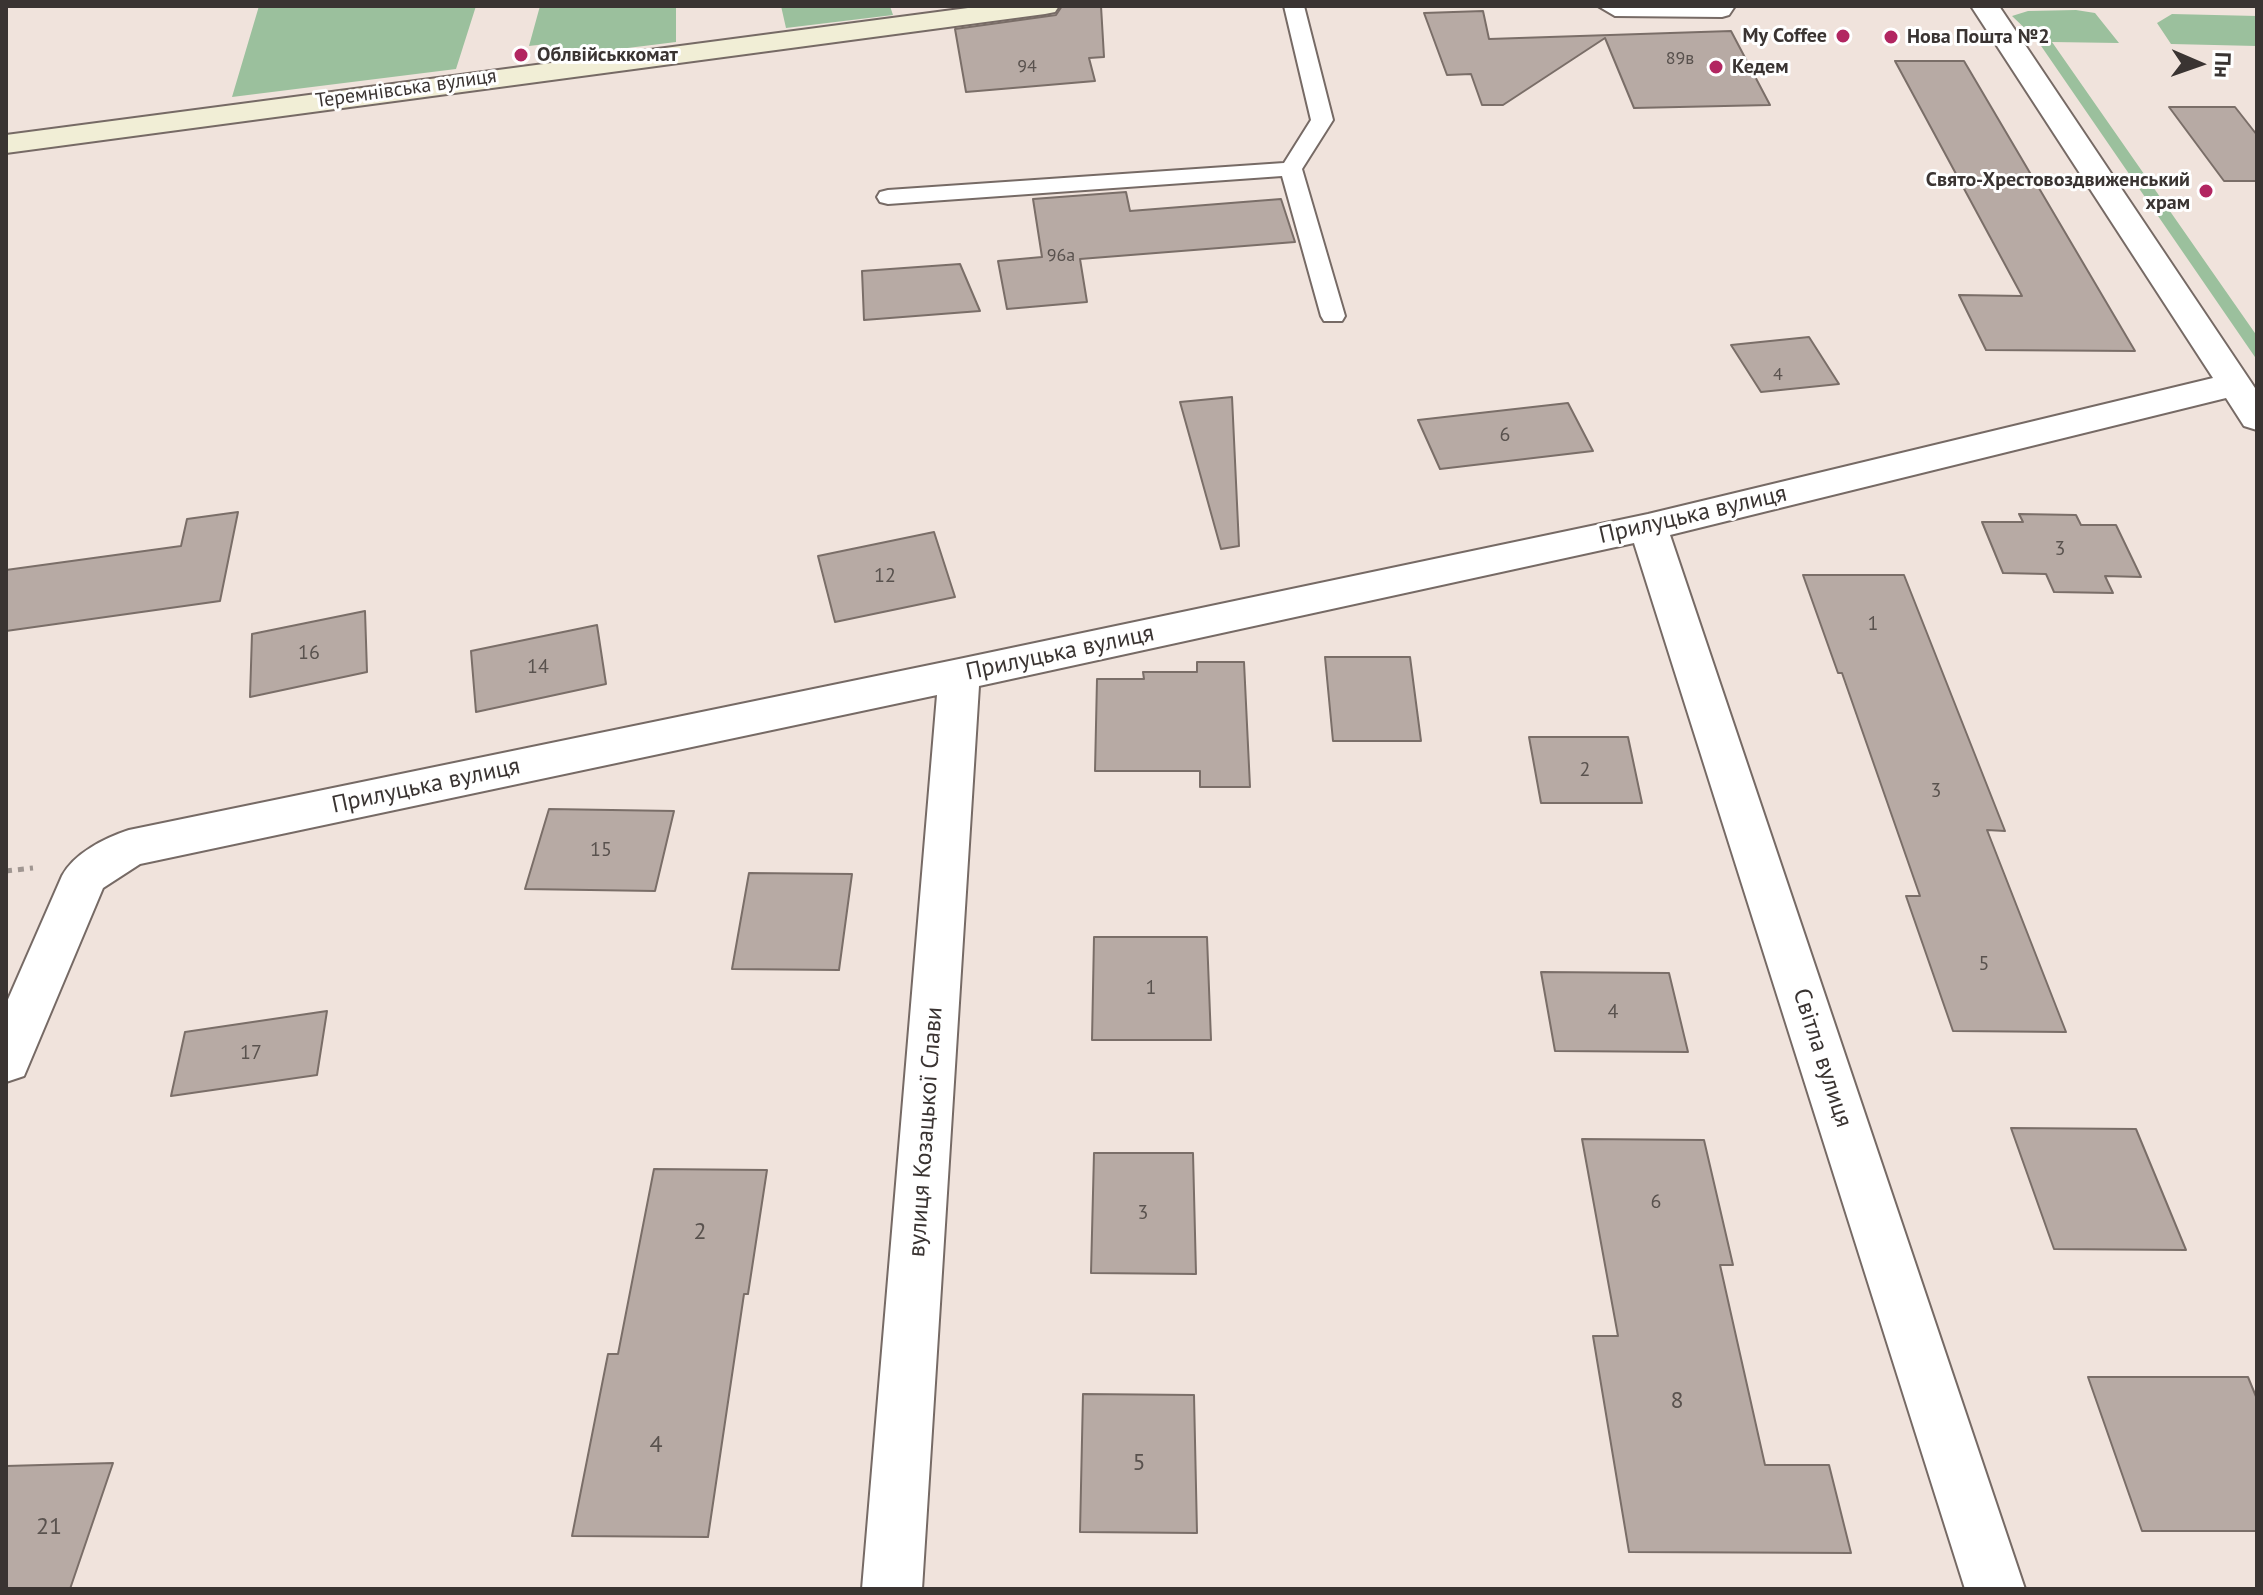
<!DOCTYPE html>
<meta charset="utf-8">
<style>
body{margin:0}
#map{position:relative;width:2263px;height:1595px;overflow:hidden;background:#f0e3dc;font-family:"PT Sans",sans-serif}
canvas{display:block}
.frame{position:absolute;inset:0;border:8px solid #3a3432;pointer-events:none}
.north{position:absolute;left:2159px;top:24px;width:80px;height:80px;-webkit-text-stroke:6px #fff;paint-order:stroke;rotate:92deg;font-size:22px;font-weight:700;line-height:32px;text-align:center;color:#3a3432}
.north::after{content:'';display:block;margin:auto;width:28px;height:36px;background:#3a3432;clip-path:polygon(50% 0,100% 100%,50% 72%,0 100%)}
</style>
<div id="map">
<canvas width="2263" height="1595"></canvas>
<div class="frame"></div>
<div class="north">Пн</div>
</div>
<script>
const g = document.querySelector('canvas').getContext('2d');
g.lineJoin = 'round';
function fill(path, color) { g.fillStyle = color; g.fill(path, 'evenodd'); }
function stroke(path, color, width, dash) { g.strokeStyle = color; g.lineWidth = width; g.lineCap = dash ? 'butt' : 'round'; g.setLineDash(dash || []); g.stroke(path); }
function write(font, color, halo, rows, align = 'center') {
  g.font = font + ' "PT Sans",sans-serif'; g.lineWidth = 6; g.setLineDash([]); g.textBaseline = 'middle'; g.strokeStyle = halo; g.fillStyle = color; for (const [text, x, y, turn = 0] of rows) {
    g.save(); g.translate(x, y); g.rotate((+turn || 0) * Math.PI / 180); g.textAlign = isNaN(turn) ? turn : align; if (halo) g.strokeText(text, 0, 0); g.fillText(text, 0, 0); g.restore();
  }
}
fill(new Path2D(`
 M259 6H476L456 69 232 97Z
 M540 6H676V42L547 58 546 44 529 46Z
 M781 6H890L893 15 786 28Z
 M2076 10 2095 13 2119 43 2052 42 2257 336V360L2037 40 2012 16 2028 11Z
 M2172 14 2257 16V46L2171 44 2157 23Z`), '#9bc09d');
const building = new Path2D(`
 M1062 6H1101L1104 57 1089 58 1095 81 966 92 955 29 1056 15Z
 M1483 11 1489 39 1731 31 1770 105 1634 108 1605 38 1503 105H1482L1471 74 1447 75 1424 13Z
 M1895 61H1964L2135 351 1986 350 1959 295 2022 296Z
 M2169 107H2235L2257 135V181H2224Z
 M1126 192 1130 211 1281 199 1295 242 1080 259 1087 302 1007 309 998 261 1042 257 1033 199Z
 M960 264 980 311 864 320 862 271Z
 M1809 337 1839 384 1761 392 1731 345Z
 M1232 397 1239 546 1221 549 1180 402Z
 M1568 403 1593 451 1440 469 1418 420Z
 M238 512 220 601 6 631V570L181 546 187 519Z
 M2019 514 2076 515 2081 525H2116L2141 577 2105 576 2113 593 2054 592 2046 574 2003 573 1982 522H2023Z
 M934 532 955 597 835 622 818 556Z
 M1803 575H1904L2005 831 1987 830 2066 1032 1953 1031 1906 896H1920L1842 673H1838Z
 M365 611 367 672 250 697 252 634Z
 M597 625 606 684 476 712 471 651Z
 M1325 657H1410L1421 741H1333Z
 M1197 662H1244L1250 787H1200V771H1095L1097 679H1144L1143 672H1197Z
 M1529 737H1628L1642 803H1541Z
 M549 809 674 811 655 891 525 889Z
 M749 873 852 874 839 970 732 969Z
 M1094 937H1207L1211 1040H1092Z
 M1541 972 1669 973 1688 1052 1555 1051Z
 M327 1011 317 1075 171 1096 185 1032Z
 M2011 1128 2136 1129 2186 1250 2054 1249Z
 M1582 1139 1704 1140 1733 1265H1720L1765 1465H1829L1851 1553 1629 1552 1593 1336H1618Z
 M1094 1153H1193L1196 1274 1091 1273Z
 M654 1169 767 1170 748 1294H744L708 1537 572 1536 608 1354H618Z
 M2088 1377H2248L2257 1399V1531H2142Z
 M1083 1394 1194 1395 1197 1533 1080 1532Z
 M113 1463 70 1589H6V1466Z`);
fill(building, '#b7aaa4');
stroke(building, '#7a6e68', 2);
const lane = new Path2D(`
 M1284 6H1304L1333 120 1302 169 1345 316 1342 321H1324L1321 316 1282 176 888 204 880 202 877 197 880 192 888 190 1284 163 1311 120Z
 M1598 6H1735L1729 15 1722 17 1615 16Z`);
const street = new Path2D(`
 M1971 6H1999L2257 391V430L2244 426 2226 398 1670 535 2025 1589H1965L1634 543 979 686 922 1589H862L937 695 140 864 103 888 24 1076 6 1082V1004L62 876C74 853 105 838 129 830L959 659 1648 514 2213 378Z`);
const secondary = new Path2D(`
 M983 6H1059L1055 12 1045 14 6 153V135Z`);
stroke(lane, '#766a65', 4);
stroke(street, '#766a65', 4);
stroke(secondary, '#766a65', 4);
stroke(new Path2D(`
 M6 871 33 868`), '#a09691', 5, [6, 6]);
fill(lane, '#fff');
fill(street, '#fff');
fill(secondary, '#f1eed6');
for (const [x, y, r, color] of [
 [1843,36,8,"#b22661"],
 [1891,37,8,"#b22661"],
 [521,55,8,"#b22661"],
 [1716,67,8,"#b22661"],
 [2206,191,8,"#b22661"]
]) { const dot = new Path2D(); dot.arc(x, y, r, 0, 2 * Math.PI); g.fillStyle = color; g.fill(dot); stroke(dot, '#fff', 3); }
write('18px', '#59524e', null, [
 ["89в",1680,59],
 ["94",1027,67],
 ["96а",1061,256],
 ["4",1778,375]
]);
write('bold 20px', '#3a3432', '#fff', [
 ["My Coffee",1827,36,"right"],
 ["Нова Пошта №2",1907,37],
 ["Облвійськкомат",537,55],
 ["Кедем",1732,67],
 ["Свято-Хрестовоздвиженський",2190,180,"right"],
 ["храм",2190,203,"right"]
], 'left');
write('20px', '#3a3432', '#fff', [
 ["Теремнівська вулиця",406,89,-8]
]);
write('20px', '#59524e', null, [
 ["6",1505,435],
 ["3",2060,549],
 ["12",885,576],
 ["1",1873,624],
 ["16",309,653],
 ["14",538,667],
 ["2",1585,770],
 ["3",1936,791],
 ["15",601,850],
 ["5",1984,964],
 ["1",1151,988],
 ["4",1613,1012],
 ["17",251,1053],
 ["6",1656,1202],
 ["3",1143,1213]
]);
write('24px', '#3a3432', '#fff', [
 ["Прилуцька вулиця",1693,515,-13],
 ["Прилуцька вулиця",1060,653,-12],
 ["Прилуцька вулиця",426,786,-12],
 ["Світла вулиця",1822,1058,72],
 ["вулиця Козацької Слави",926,1132,-86]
]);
write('24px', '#59524e', null, [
 ["2",700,1232],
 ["8",1677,1401],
 ["4",656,1445],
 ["5",1139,1463],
 ["21",49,1527]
]);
</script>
